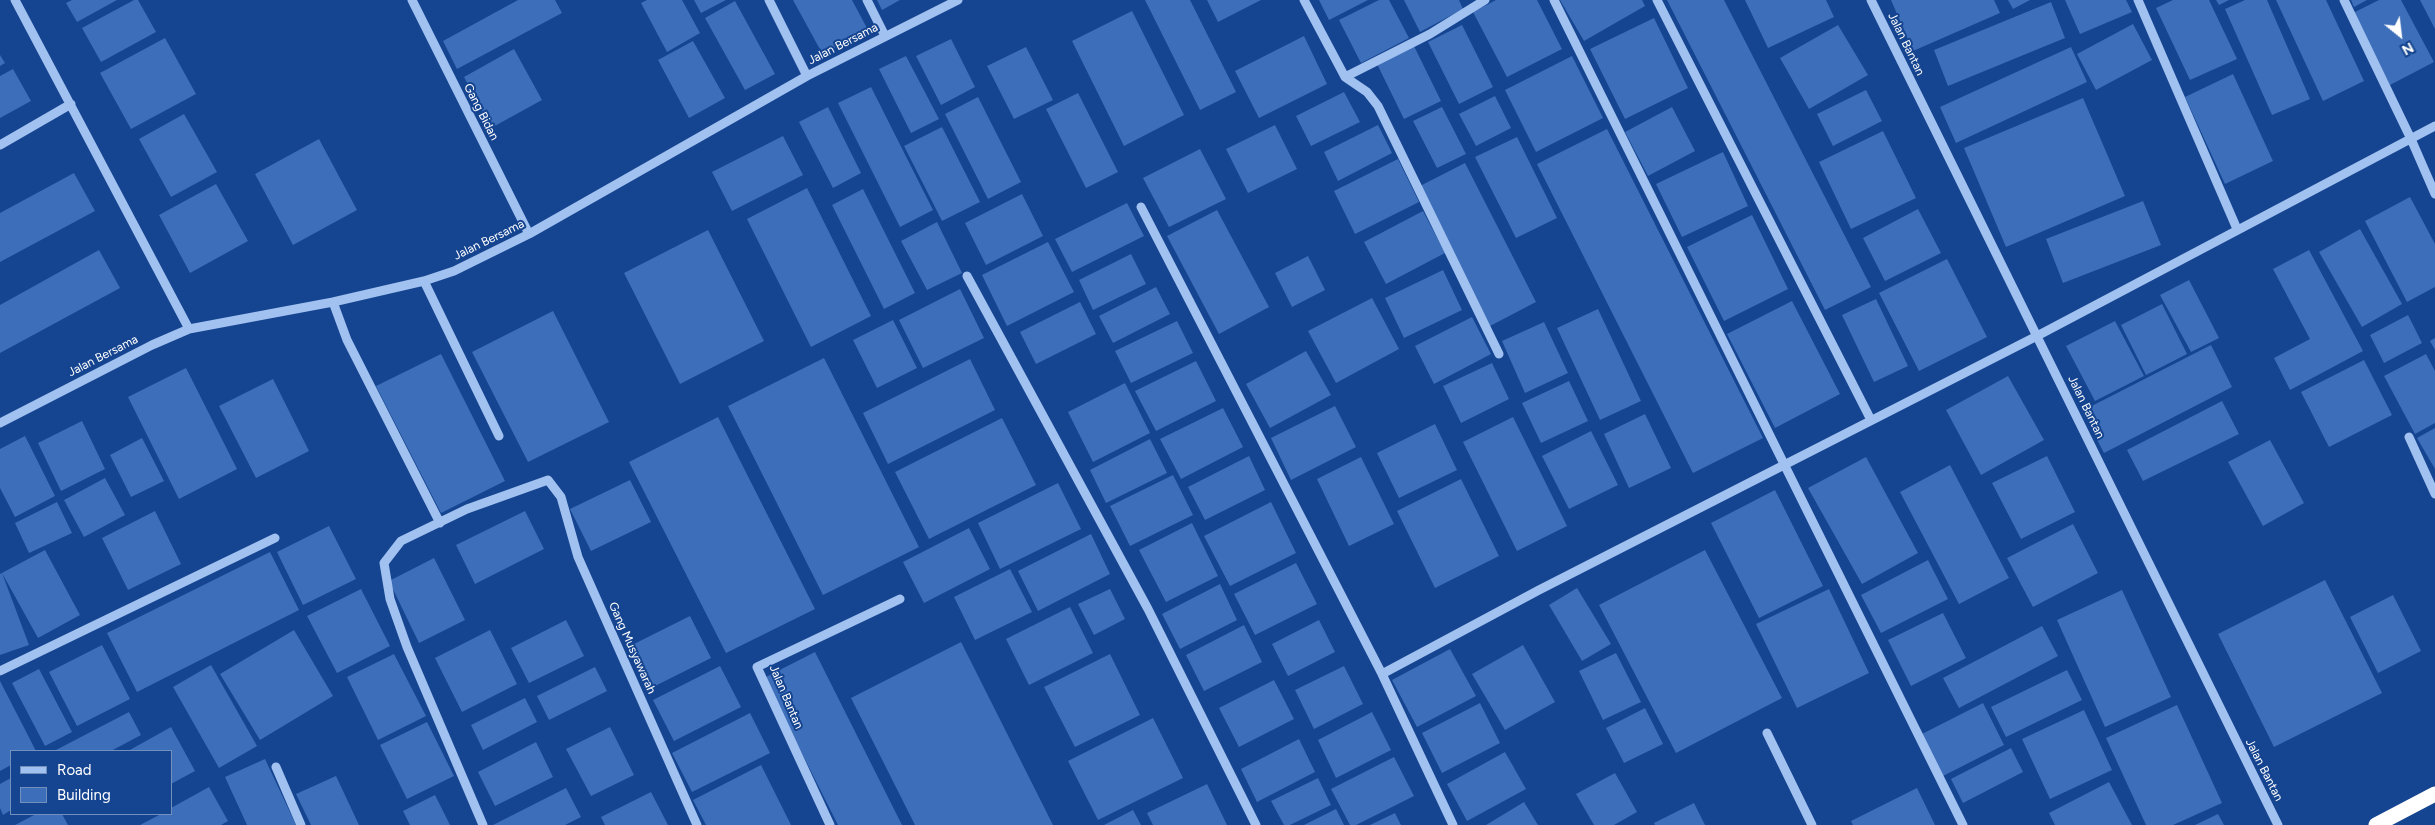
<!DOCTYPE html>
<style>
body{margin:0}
#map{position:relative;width:2435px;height:825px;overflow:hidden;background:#154490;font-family:Figtree,sans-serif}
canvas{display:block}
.legend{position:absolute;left:10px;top:750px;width:162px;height:65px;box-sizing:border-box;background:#154490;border:1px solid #738fbc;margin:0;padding:6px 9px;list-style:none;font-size:15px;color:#fff}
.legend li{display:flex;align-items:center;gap:10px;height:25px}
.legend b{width:25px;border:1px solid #738fbc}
.north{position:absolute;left:2375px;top:10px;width:50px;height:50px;-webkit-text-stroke:4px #154490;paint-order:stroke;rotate:151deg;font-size:14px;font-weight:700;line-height:20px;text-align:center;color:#fff}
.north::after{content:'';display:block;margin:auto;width:18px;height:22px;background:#fff;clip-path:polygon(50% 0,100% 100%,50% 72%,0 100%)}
</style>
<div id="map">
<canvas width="2435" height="825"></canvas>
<ul class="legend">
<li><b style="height:6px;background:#a1c1f0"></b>Road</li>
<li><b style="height:14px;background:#3d6eb9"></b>Building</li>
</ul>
<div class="north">N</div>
</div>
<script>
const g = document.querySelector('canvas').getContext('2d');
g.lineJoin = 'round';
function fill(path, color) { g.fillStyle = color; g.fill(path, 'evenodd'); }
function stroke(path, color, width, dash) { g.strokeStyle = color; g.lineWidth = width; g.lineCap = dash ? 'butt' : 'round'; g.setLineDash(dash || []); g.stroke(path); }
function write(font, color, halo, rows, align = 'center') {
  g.font = font + ' Figtree,sans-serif'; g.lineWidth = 4; g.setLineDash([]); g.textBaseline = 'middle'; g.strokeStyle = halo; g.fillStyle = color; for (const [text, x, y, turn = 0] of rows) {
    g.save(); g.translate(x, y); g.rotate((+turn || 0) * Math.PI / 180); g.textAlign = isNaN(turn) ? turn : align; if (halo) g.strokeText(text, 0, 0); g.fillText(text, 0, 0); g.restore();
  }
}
fill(new Path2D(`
 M72 0H117L77 22 66 3Z
 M134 0H138L156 32 101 62 82 28Z
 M518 0H555L562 13 457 69 443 41Z
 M647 0H682L700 33 667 52 641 3Z
 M694 0H726L701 13Z
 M793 0H852L868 30 823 55Z
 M877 0H900L882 10Z
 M1145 0H1190L1236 92 1200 110Z
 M1207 0H1261L1218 22Z
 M1319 0H1368L1329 20Z
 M1379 0H1389L1409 38 1361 63 1339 20Z
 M1404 0H1459L1463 9 1420 32Z
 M1496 0H1537L1562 49 1507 77 1473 12Z
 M1560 0H1642L1645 6 1584 41Z
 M1667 0H1724L1871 287 1825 310Z
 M1745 0H1826L1834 17 1768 48Z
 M1891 0H1994L2000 13 1913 51Z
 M2008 0H2030L2013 9Z
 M2065 0H2126L2132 12 2080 34Z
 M2173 0H2209L2237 59 2190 80 2156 8Z
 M2216 0H2229L2219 5Z
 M2245 0H2267L2310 99 2272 115 2225 9Z
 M2276 0H2326L2364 81 2323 101Z
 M2351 0H2367L2354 7Z
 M2379 0H2401L2434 62 2390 85 2353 13Z
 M2420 0H2435V29Z
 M735 1 775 74 745 90 705 18Z
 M2051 2 2065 38 1948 86 1934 50Z
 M1132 11 1184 115 1124 146 1072 41Z
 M1654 18 1688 88 1625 119 1590 49Z
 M2133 24 2152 60 2096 90 2077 54Z
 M1462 25 1493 87 1459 104 1428 42Z
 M1838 25 1868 75 1809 109 1780 58Z
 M1304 36 1327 84 1259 118 1235 71Z
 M165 38 196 94 131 129 100 73Z
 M951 39 975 87 941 105 916 56Z
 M693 41 725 98 689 118 658 60Z
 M1413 44 1441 101 1404 119 1376 62Z
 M1026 47 1053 100 1014 119 987 66Z
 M2071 47 2087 82 1956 143 1940 107Z
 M514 49 542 100 491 128 464 77Z
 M0 55 5 63 0 66Z
 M906 56 939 119 911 133 879 69Z
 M1572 56 1603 118 1536 152 1505 90Z
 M13 69 31 101 0 118V76Z
 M2233 74 2273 161 2225 184 2185 97Z
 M871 87 933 210 900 227 838 103Z
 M1866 90 1882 121 1833 146 1817 114Z
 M1344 92 1360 122 1311 146 1296 116Z
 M1078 93 1118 172 1086 188 1046 109Z
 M1495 96 1511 128 1476 146 1459 114Z
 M978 97 1021 182 988 199 945 114Z
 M2083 98 2125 196 2006 247 1964 148Z
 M828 107 861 173 833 188 799 122Z
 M1442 107 1466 154 1437 168 1413 121Z
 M1672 107 1695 151 1648 176 1625 132Z
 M184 114 217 172 171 197 139 139Z
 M1275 125 1297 169 1248 193 1226 149Z
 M1378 125 1392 153 1338 181 1324 152Z
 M942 127 980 202 942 221 904 146Z
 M1607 129 1763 438 1693 473 1537 164Z
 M1883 131 1916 198 1851 229 1819 162Z
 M783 136 803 175 732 211 712 172Z
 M1517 137 1557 218 1516 238 1475 157Z
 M319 139 357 210 293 245 255 174Z
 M1200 149 1226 199 1169 227 1143 178Z
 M1723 152 1748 206 1682 237 1656 184Z
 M1398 159 1419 202 1355 234 1334 191Z
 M1465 163 1536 302 1490 326 1418 187Z
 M74 173 95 211 0 262V213Z
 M216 184 248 241 190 273 159 215Z
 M807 188 871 316 811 347 747 219Z
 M863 189 915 293 884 309 832 205Z
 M1022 194 1043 236 986 265 965 223Z
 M2410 197 2435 244V287L2407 302 2365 221Z
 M2143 201 2161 245 2063 283 2046 239Z
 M1127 203 1144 236 1072 272 1055 239Z
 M1918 209 1941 253 1885 281 1863 238Z
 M1217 210 1269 307 1219 334 1167 236Z
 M1423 211 1445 253 1386 284 1364 242Z
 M1752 215 1788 289 1724 321 1687 247Z
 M937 222 962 273 927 290 901 241Z
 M2360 229 2402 304 2362 327 2319 252Z
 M708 230 764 341 680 384 624 273Z
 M1048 242 1074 292 1007 326 982 275Z
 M99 250 120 288 0 353V305Z
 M2309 250 2363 351 2290 390 2274 358 2310 339 2273 269Z
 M1131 254 1146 284 1093 310 1079 280Z
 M1308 256 1325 290 1292 307 1275 273Z
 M1947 259 1987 337 1919 371 1879 293Z
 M1443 270 1462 310 1404 338 1385 298Z
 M2189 280 2219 338 2191 352 2160 295Z
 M1156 287 1170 314 1113 343 1099 316Z
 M960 289 984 338 923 368 899 320Z
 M1372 298 1399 349 1336 383 1308 331Z
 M1876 299 1908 366 1874 382 1842 315Z
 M1792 301 1840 394 1775 428 1727 334Z
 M1080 302 1096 334 1036 364 1020 332Z
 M2162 304 2187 354 2146 375 2121 325Z
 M1598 309 1641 401 1600 420 1557 328Z
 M553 311 609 422 528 462 472 352Z
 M2408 315 2422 343 2384 363 2370 335Z
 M1472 317 1491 354 1434 384 1415 346Z
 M893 320 917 368 877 388 853 340Z
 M1177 321 1193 353 1131 383 1115 351Z
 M2115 321 2144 376 2095 401 2066 346Z
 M1544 322 1568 373 1525 393 1502 341Z
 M2435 338V350L2430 341Z
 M2211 345 2232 387 2104 453 2082 411Z
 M1306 351 1331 395 1270 428 1246 384Z
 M441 354 505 481 441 513 376 386Z
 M2426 354 2435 371V423L2415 434 2384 376Z
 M824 358 919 547 823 595 728 406Z
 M970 359 995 410 888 464 863 413Z
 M2364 360 2392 415 2329 447 2301 392Z
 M1196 361 1216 401 1156 431 1135 391Z
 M1492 363 1509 399 1461 423 1443 386Z
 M186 368 237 469 179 499 128 397Z
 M2008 376 2044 440 1981 475 1946 410Z
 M273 379 309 451 256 478 219 406Z
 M1569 381 1588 421 1541 443 1522 403Z
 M1125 383 1150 433 1093 462 1068 412Z
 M2222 401 2239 434 2143 481 2127 450Z
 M1335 406 1356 447 1291 480 1271 438Z
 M1223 408 1243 447 1181 479 1160 439Z
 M1645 414 1671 468 1629 488 1604 434Z
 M718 417 815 609 726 653 629 462Z
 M1513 417 1567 526 1517 551 1463 442Z
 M1002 418 1036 485 929 539 895 472Z
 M82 421 105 469 61 491 38 443Z
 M1435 424 1457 470 1399 498 1377 453Z
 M2435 428V469L2417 438Z
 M1591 431 1618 485 1569 509 1542 456Z
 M25 436 55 496 15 517 0 488V449Z
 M142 438 164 481 131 497 110 455Z
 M1150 439 1167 473 1106 503 1090 470Z
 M2270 440 2304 503 2263 526 2228 462Z
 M1249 456 1265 490 1205 520 1188 487Z
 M2047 456 2075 512 2021 539 1992 483Z
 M1361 457 1394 524 1349 546 1317 479Z
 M1866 457 1918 553 1862 584 1808 488Z
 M1950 465 2009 578 1959 604 1900 492Z
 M1173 475 1193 515 1130 546 1110 506Z
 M105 478 125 515 84 537 64 500Z
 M1461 479 1499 556 1435 588 1397 511Z
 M630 480 651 522 591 551 570 509Z
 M1058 483 1081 529 1000 569 978 523Z
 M1775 490 1823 586 1759 618 1711 523Z
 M57 502 72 533 29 553 15 523Z
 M1271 502 1296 553 1230 586 1204 536Z
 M155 511 181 564 128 590 102 538Z
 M525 511 544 549 475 584 456 545Z
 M1192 523 1218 576 1166 602 1139 550Z
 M2073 524 2098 573 2033 607 2007 558Z
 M329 526 356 579 303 605 277 552Z
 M969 528 990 569 924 603 903 562Z
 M1091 534 1110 574 1038 611 1018 571Z
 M45 550 80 615 38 638 2 573 29 645 0 655V574Z
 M1705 550 1782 698 1676 753 1599 605Z
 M270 552 299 610 137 692 107 633Z
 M434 558 465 620 419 643 389 581Z
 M1928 560 1948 599 1881 633 1861 595Z
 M1296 563 1317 604 1255 635 1234 594Z
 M1010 569 1032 612 975 640 954 597Z
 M2325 580 2382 693 2274 747 2218 634Z
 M1220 584 1237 620 1180 649 1162 614Z
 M1577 588 1611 644 1582 661 1549 605Z
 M361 589 390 646 337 673 307 616Z
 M1110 589 1125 619 1094 635 1078 604Z
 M1829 589 1869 673 1797 708 1756 624Z
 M2122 590 2171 697 2105 727 2057 620Z
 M2393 595 2421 651 2378 673 2350 617Z
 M1070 607 1093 653 1029 685 1006 639Z
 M1943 613 1966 658 1911 686 1888 640Z
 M690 616 711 658 653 687 632 645Z
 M566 620 584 656 529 683 511 648Z
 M1319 620 1335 652 1288 676 1272 644Z
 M1244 625 1262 662 1204 691 1186 655Z
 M2042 626 2058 656 1959 708 1943 678Z
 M294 630 333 696 260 740 220 674Z
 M490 630 517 684 462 712 435 658Z
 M961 642 1053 825H915L851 698Z
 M102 645 130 699 77 726 49 672Z
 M1523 645 1555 702 1505 730 1472 674Z
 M1450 649 1476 696 1417 727 1392 680Z
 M815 652 902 825H838L764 678Z
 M1616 653 1641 702 1603 720 1579 671Z
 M394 654 426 716 378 740 347 677Z
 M1110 654 1140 715 1075 747 1044 687Z
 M211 665 257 746 219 768 173 687Z
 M720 666 741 707 674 741 653 700Z
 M1344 666 1363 704 1314 729 1295 690Z
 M595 667 607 691 549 720 537 696Z
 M39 669 72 732 45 746 12 683Z
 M2067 670 2082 700 2006 737 1991 707Z
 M1274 680 1294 719 1239 747 1219 708Z
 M0 681 36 751H11V765L0 771Z
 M525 698 537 722 483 750 471 725Z
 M1480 703 1500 743 1442 773 1422 733Z
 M1983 703 2004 745 1941 777 1920 735Z
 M2177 705 2222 803 2173 825H2146L2106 738Z
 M1645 708 1663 744 1624 763 1606 728Z
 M2084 710 2112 770 2050 799 2022 739Z
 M129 712 141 735 111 751H54Z
 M1372 712 1391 750 1336 778 1318 740Z
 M750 713 770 753 692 792 672 753Z
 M1153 718 1183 778 1098 820 1068 761Z
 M427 722 454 776 407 799 380 745Z
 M171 727 195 771 171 784V751H128Z
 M610 727 634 775 591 796 566 749Z
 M1299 739 1315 772 1257 802 1241 769Z
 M536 742 553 777 495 806 478 772Z
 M2011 748 2023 772 1963 803 1951 779Z
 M1505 752 1526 789 1467 821 1447 784Z
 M1394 757 1414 796 1356 825H1350L1331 789Z
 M265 759 296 825H247L225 777Z
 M761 765 791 825H706L693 800Z
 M1615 773 1637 812 1614 825H1594L1576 794Z
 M336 776 359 825H311L296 794Z
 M11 778V810L3 815 0 808V784Z
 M1318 778 1331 805 1290 825H1284L1271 801Z
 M2109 782 2132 825H2055L2049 813Z
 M1207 784 1227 825H1153L1147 813Z
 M209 787 228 821 221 825H140L161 814H171V808Z
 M566 788 581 817 565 825H493Z
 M1917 788 1935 825H1853L1851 821Z
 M651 792 668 825H605L601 817Z
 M435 795 450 825H410L403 811Z
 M1524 802 1538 825H1486Z
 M1694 803 1705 825H1655L1654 823Z
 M1336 809 1344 825H1304Z
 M1133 810 1141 825H1104Z
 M1395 813 1401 825H1370Z
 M36 814H62L68 825H15Z
 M2218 814 2224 825H2195Z`), '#3d6eb9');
stroke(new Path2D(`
 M15 0 189 329
 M412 0 529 234
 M769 0 807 76
 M867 0 885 36
 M1304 0 1345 77 1367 92 1378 106 1499 354
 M1554 0 1963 825
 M1657 0 1871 420
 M1871 0 2278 825
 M2138 0 2237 229
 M2344 0 2411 139 2435 194
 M1345 77 1430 34 1485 0
 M0 145 71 104
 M1141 207 1382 674 1453 825
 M967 276 1148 609 1256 825
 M424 281 499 436
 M333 302 347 340 440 523
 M0 423 152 345 189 329 333 302 424 281 454 271 529 234 807 76 958 0
 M2409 437 2435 494
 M0 671 275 538
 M1382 674 1539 590 2037 336 2435 126
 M1767 733 1812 825
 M276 767 301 825
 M483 825 407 647 390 599 384 563 401 541 467 509 548 480 561 497 578 557 697 825
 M830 825 757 667 900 599`), '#a1c1f0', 9);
stroke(new Path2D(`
 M2376 825 2435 794`), '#fff', 15);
write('12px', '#fff', '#154490', [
 ["Jalan Bersama",843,44,-27],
 ["Jalan Bantan",1906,44,64],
 ["Gang Bidan",481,112,63],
 ["Jalan Bersama",489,240,-26],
 ["Jalan Bersama",103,356,-27],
 ["Jalan Bantan",2086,407,64],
 ["Gang Musyawarah",632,648,66],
 ["Jalan Bantan",786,697,67],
 ["Jalan Bantan",2264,770,63]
]);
</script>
